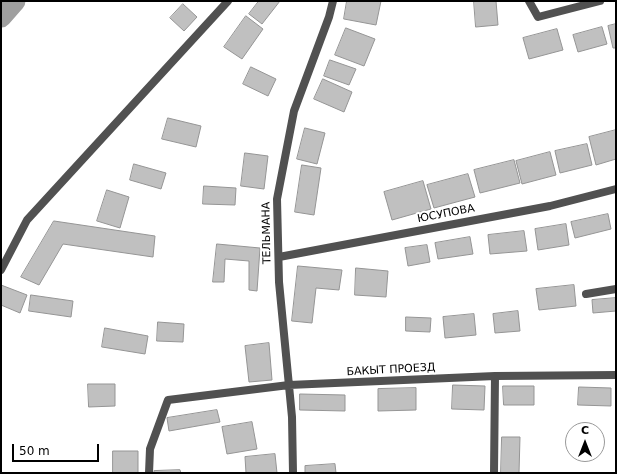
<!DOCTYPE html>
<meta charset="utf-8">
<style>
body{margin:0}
#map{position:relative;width:617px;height:474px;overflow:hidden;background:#fff;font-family:"DejaVu Sans",sans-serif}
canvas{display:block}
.frame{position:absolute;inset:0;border:2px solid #000;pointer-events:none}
.north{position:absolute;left:565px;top:422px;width:40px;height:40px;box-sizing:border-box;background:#fff;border:1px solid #999;border-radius:50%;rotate:0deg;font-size:11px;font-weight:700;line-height:16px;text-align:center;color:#000}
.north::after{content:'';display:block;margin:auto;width:14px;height:18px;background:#000;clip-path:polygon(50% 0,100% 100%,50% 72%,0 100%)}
.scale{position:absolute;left:12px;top:444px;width:87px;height:18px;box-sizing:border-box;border:2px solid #000;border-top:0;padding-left:5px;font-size:12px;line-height:14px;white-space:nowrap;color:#000;-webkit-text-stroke:3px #fff;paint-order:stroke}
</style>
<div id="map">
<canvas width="617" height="474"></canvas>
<div class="frame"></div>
<div class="north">С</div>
<div class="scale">50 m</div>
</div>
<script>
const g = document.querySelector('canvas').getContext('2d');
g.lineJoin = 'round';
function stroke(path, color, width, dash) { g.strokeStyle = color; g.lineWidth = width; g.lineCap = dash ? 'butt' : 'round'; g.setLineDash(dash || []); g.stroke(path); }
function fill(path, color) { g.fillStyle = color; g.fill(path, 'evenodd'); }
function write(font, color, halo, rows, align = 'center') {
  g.font = font + ' "DejaVu Sans",sans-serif'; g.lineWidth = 4; g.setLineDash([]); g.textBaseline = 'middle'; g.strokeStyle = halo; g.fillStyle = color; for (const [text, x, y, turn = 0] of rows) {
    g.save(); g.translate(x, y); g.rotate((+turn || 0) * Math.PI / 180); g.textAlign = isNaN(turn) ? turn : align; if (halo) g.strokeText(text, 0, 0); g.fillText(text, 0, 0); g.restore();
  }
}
stroke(new Path2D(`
 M1 17 15 1`), '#9f9f9f', 21);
const building = new Path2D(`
 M259 1H280L262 24 249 14Z
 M347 1H381L376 25 344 19Z
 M474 1H496L498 25 476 27Z
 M183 4 197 17 184 31 170 18Z
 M246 16 263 29 242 59 224 47Z
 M616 24V48H613L608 26Z
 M602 27 607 44 578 52 573 35Z
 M346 28 375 39 364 66 335 55Z
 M557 29 563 50 529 59 523 38Z
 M330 60 356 69 349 85 324 76Z
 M251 67 276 79 268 96 243 84Z
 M323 79 352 92 344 112 314 99Z
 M168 118 201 126 196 147 162 139Z
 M305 128 325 133 317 164 297 159Z
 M616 130V159L596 165 589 137Z
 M587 144 592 165 560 173 555 151Z
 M550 152 556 175 522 184 516 161Z
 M245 153 268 156 264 189 241 186Z
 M514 160 520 183 480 193 474 170Z
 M134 164 166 173 161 189 130 180Z
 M302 165 321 168 314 215 295 212Z
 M468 174 475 197 434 208 427 185Z
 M423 181 431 209 392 220 384 192Z
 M204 186 236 188 235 205 203 204Z
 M107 190 129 197 120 228 97 221Z
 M608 214 611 229 575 238 571 222Z
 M54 221 155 236 153 257 63 244 39 285 21 277Z
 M566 224 569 245 538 250 535 229Z
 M524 231 527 251 490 254 488 235Z
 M470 237 473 254 438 259 435 243Z
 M217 244 260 248 257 291 249 290V261L225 259 224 282H213Z
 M427 245 430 262 408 266 405 248Z
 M298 266 342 270 339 290 316 288 312 323 292 321Z
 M356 268 388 271 386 297 355 295Z
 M1 285 27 295 20 313 1 305Z
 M574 285 576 306 539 310 536 289Z
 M31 295 73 301 71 317 29 311Z
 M616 298V311L593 313 592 300Z
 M518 311 520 331 495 333 493 314Z
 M474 314 476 335 445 338 443 317Z
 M406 317 431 318 430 332 406 331Z
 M158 322 184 324 183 342 157 341Z
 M105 328 148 336 145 354 102 347Z
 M269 343 272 380 249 382 245 346Z
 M88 384H115V406L89 407Z
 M453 385 485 386 484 410 452 409Z
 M503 386H534V405H504Z
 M579 387 611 388V406L578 405Z
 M416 388V410L378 411V389Z
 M300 394 345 395V411L300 410Z
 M217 410 220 422 169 431 167 418Z
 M252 422 257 449 227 454 222 427Z
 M502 437H520L519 473H501Z
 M113 451H138V473H113Z
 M275 454 277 473H246L245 457Z
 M335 464 336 473H305V466Z
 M180 470 181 473H154V471Z`);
fill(building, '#c0c0c0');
stroke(building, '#959595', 1);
stroke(new Path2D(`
 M529 1 538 17 600 1
 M279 257 550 206 616 189
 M1 270 27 220 228 1
 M586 294 616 289
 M149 473 150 449 168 400 289 385 495 376 616 375
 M293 473 292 417 279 282 277 199 294 111 329 17 333 1
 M494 473 495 376`), '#515151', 8);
write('11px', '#000', '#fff', [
 ["ЮСУПОВА",446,214,-11],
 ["ТЕЛЬМАНА",267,233,-91],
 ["БАКЫТ ПРОЕЗД",391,370,-3]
]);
</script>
